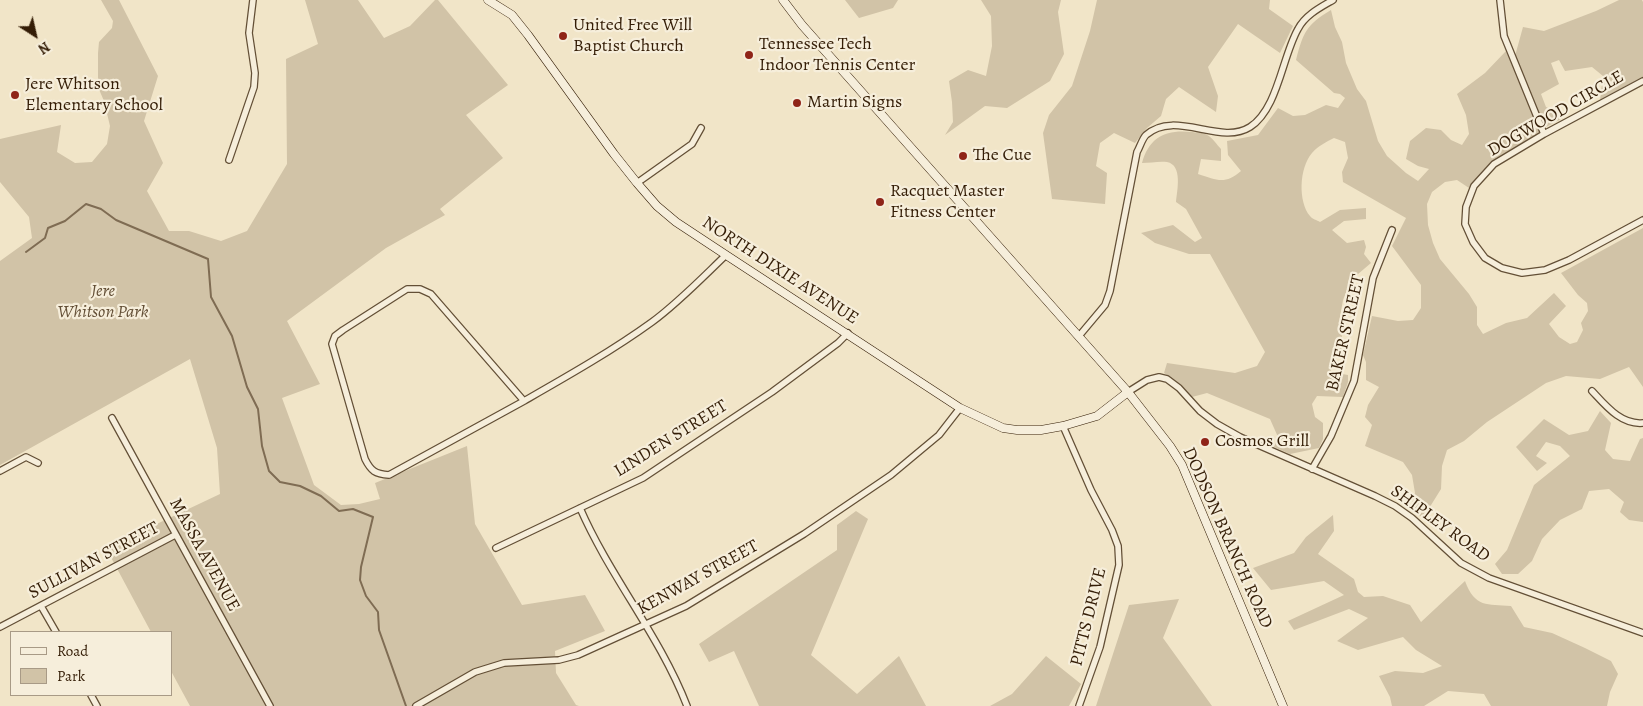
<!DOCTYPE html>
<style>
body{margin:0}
#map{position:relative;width:1643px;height:706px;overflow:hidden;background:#f1e5c8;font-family:Alegreya,serif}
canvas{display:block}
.legend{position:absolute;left:10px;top:631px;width:162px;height:65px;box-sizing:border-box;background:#f6eedb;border:1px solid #a89a86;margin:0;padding:6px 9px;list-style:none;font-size:15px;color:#341d06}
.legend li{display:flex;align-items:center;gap:10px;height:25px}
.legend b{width:25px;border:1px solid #a89a86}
.north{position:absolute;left:10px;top:10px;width:50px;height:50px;-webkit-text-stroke:4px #f6eedb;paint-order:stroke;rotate:145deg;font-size:14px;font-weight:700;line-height:20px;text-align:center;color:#341d06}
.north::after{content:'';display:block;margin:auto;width:18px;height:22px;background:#341d06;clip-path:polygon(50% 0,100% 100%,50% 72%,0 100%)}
</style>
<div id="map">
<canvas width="1643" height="706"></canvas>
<ul class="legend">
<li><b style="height:6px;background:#f6eedb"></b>Road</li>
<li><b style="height:14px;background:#d1c3a7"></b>Park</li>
</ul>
<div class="north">N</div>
</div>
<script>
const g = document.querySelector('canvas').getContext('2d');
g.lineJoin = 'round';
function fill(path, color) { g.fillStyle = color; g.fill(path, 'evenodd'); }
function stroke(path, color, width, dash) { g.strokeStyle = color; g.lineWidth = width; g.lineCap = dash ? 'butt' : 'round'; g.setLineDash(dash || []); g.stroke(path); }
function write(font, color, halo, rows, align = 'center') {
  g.font = font + ' Alegreya,serif'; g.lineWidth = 4.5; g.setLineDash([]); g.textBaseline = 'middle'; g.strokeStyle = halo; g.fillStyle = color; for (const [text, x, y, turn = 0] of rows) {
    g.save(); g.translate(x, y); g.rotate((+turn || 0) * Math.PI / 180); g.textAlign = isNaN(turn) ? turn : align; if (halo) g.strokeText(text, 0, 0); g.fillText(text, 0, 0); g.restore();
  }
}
fill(new Path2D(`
 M101 0H119L158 76 144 121 163 163 147 191 169 231H189L221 241 247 231 287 164 286 59 318 44 305 0H358L384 38 410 26 435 0H438L508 85 466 115 503 158 440 209 445 215 386 248 287 321 320 384 282 398 314 485 341 505 359 504 380 499 375 483 467 446 475 524 522 605 585 595 605 631 555 651 556 673 576 705 579 706H190L171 671V632H151L106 548 220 494 217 448 190 359 0 465V261L32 238 29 217 0 182V139L61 125 57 152 75 163 92 162 107 144 110 126 104 101 98 87V53L99 42 112 28 113 21Z
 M845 0H898L893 8 859 18Z
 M981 0H1061L1058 12 1064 54 1050 81 1007 108 985 106 945 135 953 122 952 102 949 81 968 70 986 76 992 46 991 16Z
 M1097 0H1270L1269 9 1293 26 1280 53 1238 24 1208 67 1218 96 1216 112 1179 87 1166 99 1161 116 1147 128 1135 143 1114 133 1100 143 1096 166 1107 173 1105 204 1052 199 1043 133 1049 115 1072 86 1090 31Z
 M1619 0H1642L1643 2V77L1600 100 1603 76 1592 67 1565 71 1559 60 1551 63 1559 84 1541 94 1546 107 1558 112 1563 118 1544 128 1515 56 1523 27 1544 31 1596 11Z
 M1331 10 1335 27 1342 42 1346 63 1357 89 1366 101 1378 141 1387 156 1406 173 1418 181 1429 169 1418 166 1406 159 1410 141 1426 128 1441 130 1451 140 1462 145 1469 134 1466 115 1457 94 1485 73 1506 51 1541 132 1494 162 1469 188 1457 180 1445 182 1432 192 1427 204 1428 225 1433 243 1440 259 1469 294 1477 307V325L1483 334 1506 323 1527 318 1554 293 1566 306 1549 324 1559 337 1570 344 1577 342 1583 330 1581 323 1588 311 1587 303 1578 295 1561 273 1643 228V387L1629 367 1600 379 1566 376 1546 383 1487 422 1464 441 1447 450 1442 466 1441 489 1423 518 1410 509 1415 493 1412 475 1403 462 1365 446 1372 425 1365 417 1368 405 1379 387 1366 380V362L1363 355 1372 316 1398 321 1413 320 1421 308V285L1392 246 1406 218 1343 182 1342 172 1348 158 1345 142 1334 138C1326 142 1318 146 1312 153 1299 168 1298 202 1310 216 1312 219 1317 220 1320 222L1340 210 1366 208V219L1344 221 1332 230 1347 243 1364 240 1366 247 1364 254 1371 263 1351 280 1343 300 1339 322 1344 347 1331 357V372L1348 375V382L1343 397 1317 396 1312 404 1315 417 1323 423V439L1319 448 1290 454 1274 447 1278 437 1270 419 1207 393 1192 397 1177 382 1164 373 1167 363 1235 373 1257 366 1265 352 1210 254H1189L1155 243 1141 233 1173 225 1195 242 1202 238 1186 209 1176 202C1177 191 1183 165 1167 162 1159 161 1150 163 1142 163 1149 137 1166 129 1192 132 1196 133 1203 132 1207 135 1212 137 1217 145 1221 149V161L1201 159 1198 174C1217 180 1225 185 1241 171L1228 155 1227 141 1258 135 1278 108 1293 116 1305 115 1326 105 1338 108 1345 98 1340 94 1334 93 1296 60C1303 33 1306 25 1331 10Z
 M1600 411 1611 423 1605 450 1613 459 1630 461 1640 439 1643 438V522L1629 520 1620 512 1624 502 1609 489 1589 491 1582 509 1560 520 1542 539 1532 561 1518 574H1502L1495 564 1507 550 1534 485 1570 456 1560 446 1546 442 1536 456 1547 463 1537 471 1516 447 1544 419 1569 435 1588 431Z
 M856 511 868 519 811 655 857 694 899 656 926 706H759L734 651 709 662 699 644 837 550V525Z
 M1333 515 1334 531 1318 554 1354 579 1358 592 1364 597 1383 596 1410 605 1421 622 1465 581C1475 608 1487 604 1511 606L1524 627 1552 633 1585 648 1611 661 1618 674 1610 692 1607 706H1491L1484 694 1448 691 1424 706H1392L1390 697 1379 676 1395 671 1423 673 1442 666 1416 650 1403 637 1358 650 1337 641 1368 618 1349 609 1294 630 1288 621 1344 595 1324 581 1271 590 1253 568 1294 553 1306 537Z
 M1179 599 1163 638 1212 706H1096L1129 605Z
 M1046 656 1081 684 1069 706H990L1012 694Z`), '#d1c3a7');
stroke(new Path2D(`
 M26 252 45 238 48 228 65 221 86 204 101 209 116 220 208 259 211 297 232 336 247 387 258 409 262 446 269 471 280 482 300 486 321 496 339 511 353 509 373 517 361 567 360 580 366 596 378 612 379 630 406 706`), '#7f6c53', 2);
const street = new Path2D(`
 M1500 0 1504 36 1544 134
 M1643 81 1544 134 1494 164 1474 186 1466 207 1465 224 1473 242 1485 258 1502 268 1522 273 1545 270 1569 260 1643 220
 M229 160 254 87 255 73 249 33 253 0
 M637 183 692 144 701 128
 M407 289H420L431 294 524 401 389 475C375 474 371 471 365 459L332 344 335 336 343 330Z
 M1079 336 1105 305 1110 291 1137 152C1140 147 1142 139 1146 135 1175 109 1220 146 1250 127 1278 109 1282 57 1298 29 1305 15 1321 7 1333 0
 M1592 391C1606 406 1621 425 1643 423
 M1128 392 1147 380 1159 377 1167 379 1179 388 1200 411 1217 424 1240 437 1375 496 1395 506 1412 518 1461 563 1489 578 1643 633
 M524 401C566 377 612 351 652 322 678 303 702 278 726 255
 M112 418 270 706
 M1063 426 1091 490 1112 530 1118 546 1119 565 1100 647 1079 706
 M1312 469 1331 436 1354 381 1373 278 1392 230
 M0 471 26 457 38 463
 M580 508C610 577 660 636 687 706
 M496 548 643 478 772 392 838 343 848 333
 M41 606 56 632
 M0 627 175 535
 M91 695 97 706
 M416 706 475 672 504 663 559 660 578 655 686 606 804 534 891 475 939 435 960 408`);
const secondary = new Path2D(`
 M488 0 512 15 528 35 614 154 637 183 657 206 676 222 726 255 960 408 1003 428 1017 430H1041L1063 426 1097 416 1128 392
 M783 0 802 25 1128 392 1170 446 1182 465 1283 706`);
stroke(street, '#634f36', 8);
stroke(secondary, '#341d06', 9);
stroke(street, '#f6eedb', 5.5);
stroke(secondary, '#f6eedb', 8);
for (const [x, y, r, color] of [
 [563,36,5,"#8f2418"],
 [749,55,5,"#8f2418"],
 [15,95,5,"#8f2418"],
 [797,103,5,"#8f2418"],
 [963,156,5,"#8f2418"],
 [880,202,5,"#8f2418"],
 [1205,442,5,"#8f2418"]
]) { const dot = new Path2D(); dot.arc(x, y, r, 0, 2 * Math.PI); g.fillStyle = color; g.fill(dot); stroke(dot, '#f6eedb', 2); }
write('18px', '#341d06', '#f6eedb', [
 ["United Free Will",573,26],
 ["Baptist Church",573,47],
 ["Tennessee Tech",759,45],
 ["Indoor Tennis Center",759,66],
 ["Jere Whitson",25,85],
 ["Elementary School",25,106],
 ["Martin Signs",807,103],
 ["The Cue",973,156],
 ["Racquet Master",890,192],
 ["Fitness Center",890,213],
 ["Cosmos Grill",1215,442]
], 'left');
write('18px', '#341d06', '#f6eedb', [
 ["DOGWOOD CIRCLE",1556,114,-30],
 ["NORTH DIXIE AVENUE",780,271,33],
 ["BAKER STREET",1346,333,-77],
 ["LINDEN STREET",671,439,-32],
 ["SHIPLEY ROAD",1440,524,36],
 ["DODSON BRANCH ROAD",1227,538,66],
 ["MASSA AVENUE",204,555,61],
 ["SULLIVAN STREET",94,561,-28],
 ["KENWAY STREET",698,578,-29],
 ["PITTS DRIVE",1089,617,-76]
]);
write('italic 18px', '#634f36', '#f6eedb', [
 ["Jere",103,292],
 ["Whitson Park",103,313]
]);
</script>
